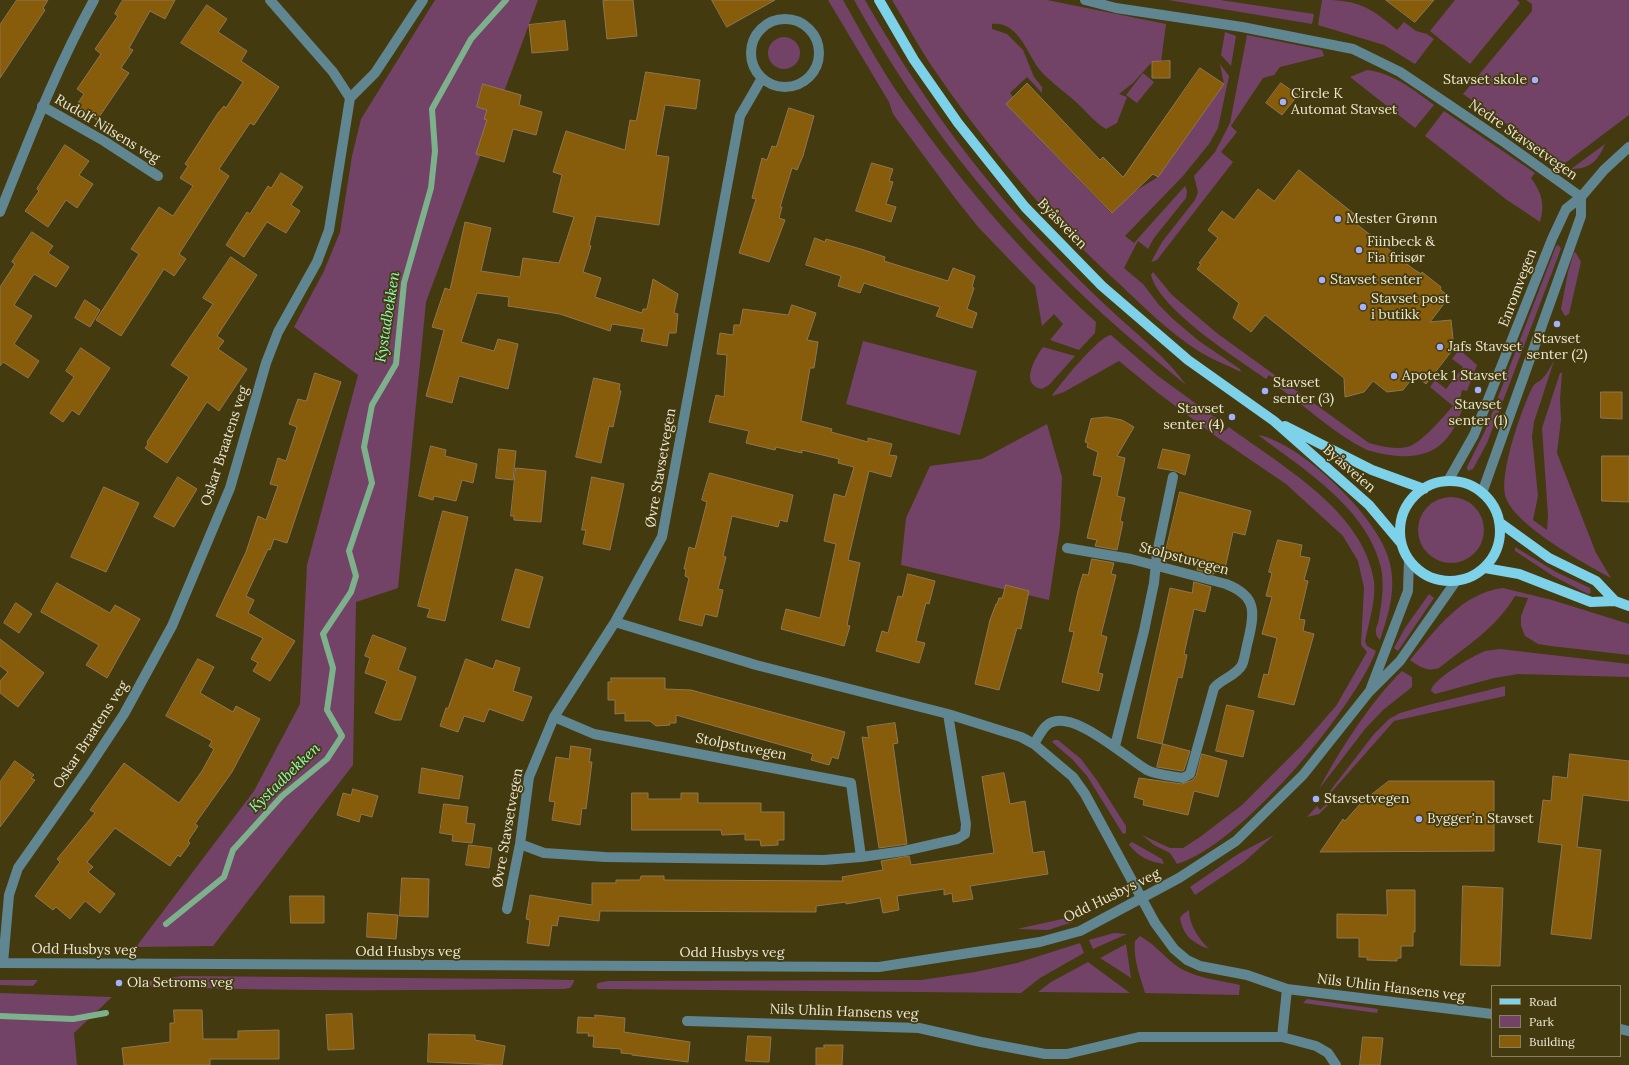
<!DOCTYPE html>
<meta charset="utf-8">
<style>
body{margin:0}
#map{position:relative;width:1629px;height:1065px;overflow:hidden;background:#433a10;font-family:Lora,serif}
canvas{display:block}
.legend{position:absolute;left:1491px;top:985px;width:130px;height:72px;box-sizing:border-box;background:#433a10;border:1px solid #877f5d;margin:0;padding:5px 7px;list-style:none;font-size:12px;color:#ece7d1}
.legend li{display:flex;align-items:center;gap:8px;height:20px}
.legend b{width:20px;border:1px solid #877f5d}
</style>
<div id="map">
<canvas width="1629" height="1065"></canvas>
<ul class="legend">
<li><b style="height:5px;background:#7dd1e8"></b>Road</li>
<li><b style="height:11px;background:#734267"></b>Park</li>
<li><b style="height:11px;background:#875c0a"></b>Building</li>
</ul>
</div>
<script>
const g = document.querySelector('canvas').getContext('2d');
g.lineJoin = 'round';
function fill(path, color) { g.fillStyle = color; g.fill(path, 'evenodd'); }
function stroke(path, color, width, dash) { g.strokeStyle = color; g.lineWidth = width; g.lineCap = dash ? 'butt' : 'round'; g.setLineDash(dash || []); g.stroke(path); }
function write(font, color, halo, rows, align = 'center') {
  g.font = font + ' Lora,serif'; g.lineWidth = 3.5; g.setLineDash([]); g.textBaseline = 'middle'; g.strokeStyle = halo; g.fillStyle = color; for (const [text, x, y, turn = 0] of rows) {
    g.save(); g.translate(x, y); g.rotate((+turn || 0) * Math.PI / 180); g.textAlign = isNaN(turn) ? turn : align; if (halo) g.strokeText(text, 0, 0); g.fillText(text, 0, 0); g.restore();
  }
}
fill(new Path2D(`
 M435 0H538L426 302 398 588 356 602 353 765 213 946 136 947 254 791 300 704 307 565 358 375 294 327 324 271 340 232 352 156 361 119Z
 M828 0H843C860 30 876 60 895 89 953 173 1020 253 1096 322L1095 333 1079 350 1050 340 1063 324 1054 314 1042 326 1035 286 979 228 955 198 893 114 889 102Z
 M854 0H865C916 89 976 174 1048 248 1070 271 1092 293 1115 314 1139 336 1167 358 1186 385 1141 348 1097 311 1057 270 977 190 909 99 854 0Z
 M892 0H1047L1166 24 1161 62H1152L1133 83 1119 94 1127 97C1124 106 1120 114 1117 123L1106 129C1093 121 1087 112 1076 102 1064 91 1049 81 1039 69 1027 53 1018 21 992 24V29L1007 34 1023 50 1034 77 1042 87V93L1027 77 1010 93 1013 97 1006 104 1111 213 1132 193 1158 177 1224 84 1220 64 1229 76 1218 128 1209 144 1183 176 1125 236 1134 243 1185 186 1187 191 1186 198 1154 238 1148 249 1138 241 1124 268 1143 284 1159 305 1173 319 1199 341 1240 369 1241 372C1227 365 1213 360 1200 352 1169 333 1139 302 1113 278 1044 214 984 143 931 65 917 44 905 21 892 0Z
 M1168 0H1220L1314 14 1312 24Z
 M1322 0C1359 0 1370 7 1397 30L1404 22 1416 31 1427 34 1434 39 1415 64 1384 45 1318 25Z
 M1455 0H1517L1520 3 1470 64 1430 31Z
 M1526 0H1629V115L1564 164 1463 94 1532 11V4Z
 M1225 32 1236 36 1231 66 1221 55Z
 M1247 35 1322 50 1324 56 1280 67 1274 75 1263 78 1231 126 1237 132 1221 152 1233 162 1157 260 1151 262 1162 242 1195 200 1198 192 1194 176 1215 152 1230 123Z
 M768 53a16 16 0 1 1 32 0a16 16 0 1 1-32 0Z
 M1367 70C1393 73 1414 90 1434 105L1415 128 1350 77Z
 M1143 73 1154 82 1137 103 1126 95Z
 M1444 111 1535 173 1531 178C1542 193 1545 204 1540 222L1507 200 1425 136Z
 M1605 144C1598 161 1590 169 1571 169Z
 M1558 245 1561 248 1559 254 1487 443 1473 469 1468 471 1467 467 1485 431 1556 246Z
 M1574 252 1576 253 1581 262 1569 314 1565 316 1561 309 1568 272Z
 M1153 272 1172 295 1218 334 1369 443C1381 446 1394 450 1407 447 1421 444 1443 417 1453 406L1430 387 1435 380 1446 389 1463 367 1452 359 1458 351H1461L1477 365 1467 391 1462 390 1460 399 1465 401C1454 437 1438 459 1397 456 1388 455 1376 453 1367 450 1334 434 1306 406 1275 385L1278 381 1269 375 1266 379C1235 357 1160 310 1151 275Z
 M1111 335 1158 376 1220 421 1217 426 1225 431 1229 427C1281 466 1363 510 1374 581 1376 600 1369 622 1365 641L1367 646 1376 651C1352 712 1239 846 1177 864L1170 853 1154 845 1142 835 1170 848H1183L1200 837 1242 805 1301 746 1336 706 1367 652 1361 645 1364 588 1358 561 1343 536 1286 484 1214 435 1158 393 1119 361 1064 392 1052 396C1060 384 1099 336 1111 335Z
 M863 341 977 371 960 435 846 404Z
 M1043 347 1075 356 1049 385 1042 389C1019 385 1035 358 1043 347Z
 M1554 361 1534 422 1532 437 1538 496 1533 520 1547 530 1548 516 1542 428 1560 373H1562L1560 399 1561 420 1557 453 1596 553 1611 578C1585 564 1516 526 1506 498 1498 475 1522 408 1533 386 1535 383 1539 382 1542 379 1547 374 1550 367 1554 361Z
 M1047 424 1062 477 1060 527 1049 600 901 565 906 518 930 466 982 459Z
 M1258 435C1300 442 1379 518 1389 560 1397 588 1389 613 1380 640 1378 638 1376 636 1376 633 1375 628 1379 623 1379 618 1382 600 1385 582 1380 564 1365 507 1302 468 1258 435Z
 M1418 530a33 33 0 1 1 66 0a33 33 0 1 1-66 0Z
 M1515 547 1556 572 1590 588 1591 593 1588 594 1553 576 1515 551Z
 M1503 588 1552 600 1629 624V655L1551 646 1538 644 1530 639 1525 636 1521 626V616L1528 598 1515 596C1497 627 1467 646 1439 668 1427 672 1420 667 1410 660 1436 630 1461 593 1503 588Z
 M1429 594 1434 598 1398 651 1394 648 1405 628Z
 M1500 649 1629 664V677L1518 674 1494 678 1435 694 1431 691C1431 680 1474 655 1485 651 1489 650 1495 650 1500 649Z
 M1402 671 1412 677V687L1383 710 1365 729 1319 789C1339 751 1371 701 1402 671Z
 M1505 686V696L1394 721 1328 796V805L1319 814 1307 817 1317 806 1320 810 1327 803 1323 800 1374 734 1389 719 1400 713 1428 705Z
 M1054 740H1058L1081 759 1096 779 1126 826V833L1123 834 1087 776 1072 759 1052 742Z
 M1274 835 1244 862 1195 895 1190 887 1238 854Z
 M1132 842 1162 859 1164 864C1150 862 1139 857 1130 846L1129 844Z
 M1189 910C1189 925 1199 939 1209 949 1193 943 1183 936 1180 918L1182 915Z
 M1071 917 1073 922 1048 930 1017 929Z
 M1114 933 1127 934 1093 949 1089 940Z
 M1140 936C1154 944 1163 955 1174 964 1192 978 1219 980 1240 985L1239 995 1145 993C1140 976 1133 959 1135 941Z
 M1080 943 1084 953 1040 978 1021 993 604 989H598L596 986 598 983 608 981 921 980 975 972 1017 963Z
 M1126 944 1131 978 1100 958Z
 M1088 962 1130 993 1038 992 1051 982Z
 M182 976 518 979 574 980V982L570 988 564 989C423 990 280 992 139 986L137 983Z
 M0 980H38L33 986 0 985Z
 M0 993 112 997 74 1033 77 1065H0Z
 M1307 999 1378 1009 1377 1013 1303 1003Z`), '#734267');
stroke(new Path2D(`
 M166 924 224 877 233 850 282 796 327 759 342 736 327 710 333 668 323 634 351 592 356 576 349 551 372 483 364 447 372 405 396 364 404 283 431 188 435 151 432 109 471 39 506 0
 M0 1016 73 1019 106 1013`), '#7db18c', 6);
const building = new Path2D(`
 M17 0H48L43 8 45 10 0 78V25Z
 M123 0H175L165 19 150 11 129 48 133 50 121 68 129 73 97 120 76 106 84 94 77 89 101 54 95 49 118 16 115 14Z
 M615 0H633L637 36 607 39 603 1Z
 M712 0H775L727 27Z
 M1386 0H1434L1415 22Z
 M207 5 227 19 218 32 247 51 241 61 279 87 254 125 250 123 219 169 229 176 179 254 186 259 174 276 164 269 121 336 96 320 139 254 131 249 159 207 173 216 193 186 180 178 188 166 185 164 218 113 224 106 226 108 243 82 181 43Z
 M565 21 568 50 532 53 529 25Z
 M1170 61V78H1152V62Z
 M1200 68 1224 84 1158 177 1153 174 1112 213 1006 104 1027 83 1100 160 1103 157 1123 177Z
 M646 72 700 80 696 109 665 105 656 155 669 157 659 225 596 216 589 245 591 246 583 272 601 278 595 297 642 313 643 309H647L653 279 678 294 674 313 678 314 676 333H669L667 346 641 341 644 329 612 324 610 331 560 314 508 306 509 297 477 293 461 342 494 351 498 339 518 344 508 389 459 376 452 403 426 396 444 330 432 327 445 288 450 290 465 222 491 228 481 271 520 277 523 258 559 263 574 217 553 212 562 175 553 172 566 131 625 150 630 120 636 121Z
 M1281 83 1298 95 1282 115 1266 103Z
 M483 84 521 95 519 105 542 112 536 135 513 129 504 162 476 154 487 120 484 119 487 110 477 107Z
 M789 108 814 116 803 156 797 170 792 168 780 207H782L779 218 785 220 769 262 739 253 756 199 752 198 762 158 767 160 772 146 776 147Z
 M65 145 89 161 79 175 93 184 77 208 66 200 48 227 25 211 39 191 37 189Z
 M872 163 893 169 889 181 893 182 886 204 896 207 891 222 856 211Z
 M1299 170 1358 217 1354 222 1412 268 1421 274 1422 272 1441 287 1440 289 1449 297 1430 322 1451 320 1454 348 1426 384 1415 375 1403 390 1387 392 1373 381 1364 392 1345 397 1344 378 1265 315 1251 332 1233 318 1239 303 1197 269 1201 264 1199 263 1218 238 1208 230 1222 211 1234 220 1258 189 1274 201Z
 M281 173 303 187 291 205 300 211 286 233 267 222 244 257 226 245 247 212 250 214 268 186 271 188Z
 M32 232 53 246 48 253 69 267 56 287 34 274 14 305 32 316 14 344 39 361 28 378 3 362 0 366V287L15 264 12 262Z
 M815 238 825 242 826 239 861 249 885 257 884 261 948 281 953 268 975 276 972 287 974 288 967 309 977 313 972 328 936 316 940 307 898 294 864 283 860 293 838 286 841 276 806 265Z
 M231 257 257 275 217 336 224 341 218 349 247 369 219 411 207 402 167 463 145 448 148 444 147 442 189 377 171 365 213 304 203 298Z
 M85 300 100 310 90 327 75 318Z
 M792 305 816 313 807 340 818 342 814 368H810L801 421 832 429 831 432 868 442V438L892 444 889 455 897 456 891 477 869 471 848 560 860 563 847 625 850 626 844 646 781 629 786 609 820 618 836 544 824 541 829 517 834 494 845 497 854 467 838 463 839 459 802 450V453L776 447 775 450 746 443 749 431 709 422 716 395 724 397 727 355 717 354 720 333 733 335 734 325H740L743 309 788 315Z
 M81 348 110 368 79 415 72 410 63 422 50 413 74 377 66 371Z
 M315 373 341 382 287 543 274 539 270 550 268 549 246 596 254 600 248 613 295 641 270 681 253 671 258 663 251 659 263 638 216 616 246 552 258 516 266 520 278 486 270 484 278 458 286 461 297 427 289 424 298 399 306 401Z
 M594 378 620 384 619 390 621 391 613 427 609 426 601 463 576 457Z
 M1601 392H1622V419L1601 418Z
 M1107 417 1122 420 1134 427 1117 456 1125 458 1117 496 1125 498 1120 521 1123 522 1117 550 1095 546 1097 540 1087 538 1102 477 1093 475 1098 452 1087 447 1088 443 1085 442 1091 419Z
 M431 446 446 450 445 456 477 464 473 483 462 480 456 501 434 496 433 500 419 496Z
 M499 449 516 451 513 480 496 478Z
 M1163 449 1190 455 1185 475 1175 471 1158 468Z
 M1602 456H1629V502L1602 501Z
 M516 468 546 471 541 522 514 520V516H511Z
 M710 473 793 495 787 522 780 520 778 527 732 516 723 556 726 557 718 589 723 590 717 617 705 614 702 626 679 620 689 578 685 576 686 569H684L689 547 695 549 707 502 702 500Z
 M178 477 197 489 174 527 154 517Z
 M592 477 624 484 610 550 583 544 586 530H582Z
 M104 487 139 503 106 572 71 557Z
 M1180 492 1251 511 1245 535 1233 532 1225 569 1215 567 1214 574 1197 570 1198 563 1165 555Z
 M443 511 468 517 445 621 427 617 430 609 418 606Z
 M1278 540 1302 545 1300 556 1310 558 1304 580 1308 581 1299 619 1305 620 1303 631 1314 634 1294 705 1258 697 1264 674 1268 675 1277 638 1262 634 1272 597 1266 596 1272 573 1269 572Z
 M1092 559 1114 563 1111 574 1116 575 1101 635 1107 637 1098 673 1103 674 1099 691 1062 682 1074 632 1069 631 1078 591 1083 574 1088 575Z
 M516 569 543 577 529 628 502 620Z
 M908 574 935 581 929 604 926 603 916 641 925 643 919 663 876 651 882 631 888 633 898 596 902 597Z
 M1194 582 1211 587 1205 612 1194 609 1184 654 1187 655 1182 678 1178 677 1162 744 1137 738 1170 588 1192 593Z
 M57 583 110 613 115 605 140 619 107 678 86 665 99 645 41 612Z
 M1006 585 1029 591 1021 629 1017 628 999 690 975 684 990 620 996 604H997L999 598H1002Z
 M16 603 32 614 19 633 4 623Z
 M373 635 406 648 398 670 416 677 401 720H394L375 713 387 681 365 673 370 658 365 656Z
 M0 639 44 673 18 707 0 693V681L8 672 0 666Z
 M198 659 214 667 200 693 233 712 236 706 260 719 232 772 195 824 198 826 188 841 190 843 180 857 178 855 170 866 115 828 87 862 93 867 88 872 115 894 100 913 85 901 70 919 56 907 53 910 35 896 60 862 57 859 95 813 90 810 124 763 179 803 202 771 214 749 209 746 212 741 166 716Z
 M466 659 493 669 496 660 520 668 513 691 532 697 523 721 489 709 484 722 464 716 458 732 440 726 446 708H448Z
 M611 678H665V689L691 690 845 732 838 759 832 757 829 765 811 760 813 754 676 715V723H669L670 725 656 726 650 721H625V713L615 714V700H608V682H611Z
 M1227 705 1254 711 1243 757 1216 751Z
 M895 723 898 743 893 744 907 844 879 848 862 737 869 738 867 727Z
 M1163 744 1190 751 1184 770 1182 771 1157 767Z
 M571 746 591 749 589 762H592L586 809 582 808 580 825 552 820 555 802 549 801 556 757 569 759Z
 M1202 754 1227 761 1218 797 1194 791 1188 815 1143 805 1144 800 1134 797 1139 778 1182 784 1193 780 1196 776Z
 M1570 754 1629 761V801L1583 795 1577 847 1601 850 1591 939 1551 934 1562 845 1538 842 1543 800 1551 801 1553 776 1567 778Z
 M15 761 34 775 31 778 35 780 0 827V782Z
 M422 768 463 776 459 799 419 793Z
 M1004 773 1010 804 1025 801 1033 853 1044 851 1048 874 970 886 973 899 953 902 952 893 944 895V889L897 896 899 910 883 913 880 898 846 904V902L816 906V912L600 911 599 921 559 916 557 926 552 925 549 946 527 943 530 920 526 919 530 895 592 905V883H616V880H640L641 876H664V880L843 881 842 877 883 870 881 861 909 856 911 865 994 853 982 777Z
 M1389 781H1494V851L1320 852 1343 819 1345 821 1362 802Z
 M353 789 378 796 372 817 361 814 359 822 337 815 343 793 351 795Z
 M632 793H648V799H681V793H698V803H761V812H784V840H778V845L761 846 760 840H745V834L722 835 721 830H632Z
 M444 804 468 807 466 823 475 824 472 843 452 841 453 835 440 833Z
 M469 845 492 848 489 868 466 865Z
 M402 878 429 879 428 917 400 916Z
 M1463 886 1503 888 1500 966 1461 965Z
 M1387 890H1415V932H1413V946H1401V958H1397V961L1367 960V957H1359V938H1337V914L1387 915Z
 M290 896H324V923H291Z
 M368 913 398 915 396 939 367 937Z
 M174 1010H202L203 1039H238V1031L279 1030V1059H210V1065H124L122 1048 170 1042V1023H174Z
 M352 1014 354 1049 328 1050 326 1015Z
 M595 1015 625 1018 624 1032 690 1042 688 1062 632 1055V1054L621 1053V1049L593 1047 594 1036H588L589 1033H577L578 1017 595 1018Z
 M429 1034 475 1035V1040L505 1046 502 1065 428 1062Z
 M748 1036 771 1037 769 1062 746 1061Z
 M1363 1037 1383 1038 1380 1065H1360Z
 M824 1045H843L842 1065H816V1048H824Z`);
fill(building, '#875c0a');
stroke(building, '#8f7651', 1);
stroke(new Path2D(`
 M1085 0 1116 8 1242 27 1353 49 1400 72 1501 140 1581 197
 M751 53a34 34 0 1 1 68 0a34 34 0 1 1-68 0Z
 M350 98 375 73 423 0
 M42 106 104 141 158 176
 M0 212C29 140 56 68 94 0
 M1448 481 1474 435 1552 239 1566 209 1581 197 1604 170 1629 147
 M1482 493 1570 247 1581 216V197
 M615 622 756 665 948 714 1021 737 1034 744 1073 777 1085 794 1155 923 1174 949 1187 960 1200 966 1247 975 1287 989 1492 1014
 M1371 688 1408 591 1409 560
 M554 717 594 734 851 783 861 857
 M1034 744C1037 739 1041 731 1046 726 1069 704 1127 759 1147 770 1157 775 1172 776 1183 778L1190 774 1214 688C1221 679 1236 676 1242 665 1245 658 1246 648 1248 641 1255 612 1257 596 1226 584L1131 559 1067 548
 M1115 746 1144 631 1154 583 1157 553 1173 477
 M520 844 544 853 605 857 824 860 861 857 904 851 957 839 965 834 966 824 948 714
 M507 909 520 844 529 777 554 717 615 622 662 537 740 116 762 78
 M0 963 879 967 1040 942 1080 931 1179 878 1236 841 1303 775 1369 692 1400 661 1456 581
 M3 963 9 895 18 868 87 770 124 714 172 626 230 488 266 363 278 332 317 262 329 230 350 98 333 72 270 0
 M687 1021 919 1028 981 1042 1045 1054H1067L1139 1037H1282L1316 1046 1328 1053 1336 1065
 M1620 1029 1629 1031
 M1282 1037 1287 989`), '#5f8691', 10);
stroke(new Path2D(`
 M879 0 914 60 958 123 1025 207 1102 286 1188 360 1274 421 1369 505 1401 543
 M1285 426 1372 470 1424 489
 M1400 531a50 50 0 1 1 100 0a50 50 0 1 1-100 0Z
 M1499 522 1549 558 1596 581 1615 601
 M1485 568 1519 574 1591 602 1615 601 1629 606`), '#7dd1e8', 10);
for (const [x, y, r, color] of [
 [1535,80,4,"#a5b1fc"],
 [1283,102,4,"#a5b1fc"],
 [1338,219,4,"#a5b1fc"],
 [1359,250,4,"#a5b1fc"],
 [1322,280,4,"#a5b1fc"],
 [1363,307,4,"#a5b1fc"],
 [1557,324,4,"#a5b1fc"],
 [1440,347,4,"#a5b1fc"],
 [1394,376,4,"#a5b1fc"],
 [1478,390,4,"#a5b1fc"],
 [1265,391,4,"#a5b1fc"],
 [1232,417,4,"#a5b1fc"],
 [1316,799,4,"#a5b1fc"],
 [1419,819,4,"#a5b1fc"],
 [119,983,4,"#a5b1fc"]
]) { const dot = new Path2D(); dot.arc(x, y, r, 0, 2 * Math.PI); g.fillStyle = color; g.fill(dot); stroke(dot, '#433a10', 1.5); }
write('14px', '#ece7d1', '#433a10', [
 ["Stavset skole",1527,80,"right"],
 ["Circle K",1291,94],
 ["Automat Stavset",1291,110],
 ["Mester Grønn",1346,219],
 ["Fiinbeck &",1367,242],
 ["Fia frisør",1367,258],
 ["Stavset senter",1330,280],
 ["Stavset post",1371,299],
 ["i butikk",1371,315],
 ["Stavset",1557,339,"center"],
 ["senter (2)",1557,355,"center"],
 ["Jafs Stavset",1448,347],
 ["Apotek 1 Stavset",1402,376],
 ["Stavset",1273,383],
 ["senter (3)",1273,399],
 ["Stavset",1478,405,"center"],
 ["senter (1)",1478,421,"center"],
 ["Stavset",1224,409,"right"],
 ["senter (4)",1224,425,"right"],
 ["Stavsetvegen",1324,799],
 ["Bygger'n Stavset",1427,819],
 ["Ola Setroms veg",127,983]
], 'left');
write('14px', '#ece7d1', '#433a10', [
 ["Rudolf Nilsens veg",107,129,31],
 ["Nedre Stavsetvegen",1523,140,35],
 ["Byåsveien",1062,224,46],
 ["Enromvegen",1518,288,-69],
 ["Oskar Braatens veg",225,446,-72],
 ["Øvre Stavsetvegen",661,468,-80],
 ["Byåsveien",1349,469,41],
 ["Stolpstuvegen",1184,559,15],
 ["Oskar Braatens veg",91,735,-57],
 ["Stolpstuvegen",741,747,11],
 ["Øvre Stavsetvegen",508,828,-80],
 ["Odd Husbys veg",1112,896,-26],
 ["Odd Husbys veg",84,950,1],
 ["Odd Husbys veg",408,952],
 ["Odd Husbys veg",732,953],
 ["Nils Uhlin Hansens veg",1391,988,7],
 ["Nils Uhlin Hansens veg",844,1012,2]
]);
write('italic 15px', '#90fbbc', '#433a10', [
 ["Kystadbekken",388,317,-81],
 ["Kystadbekken",285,778,-44]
]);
</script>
